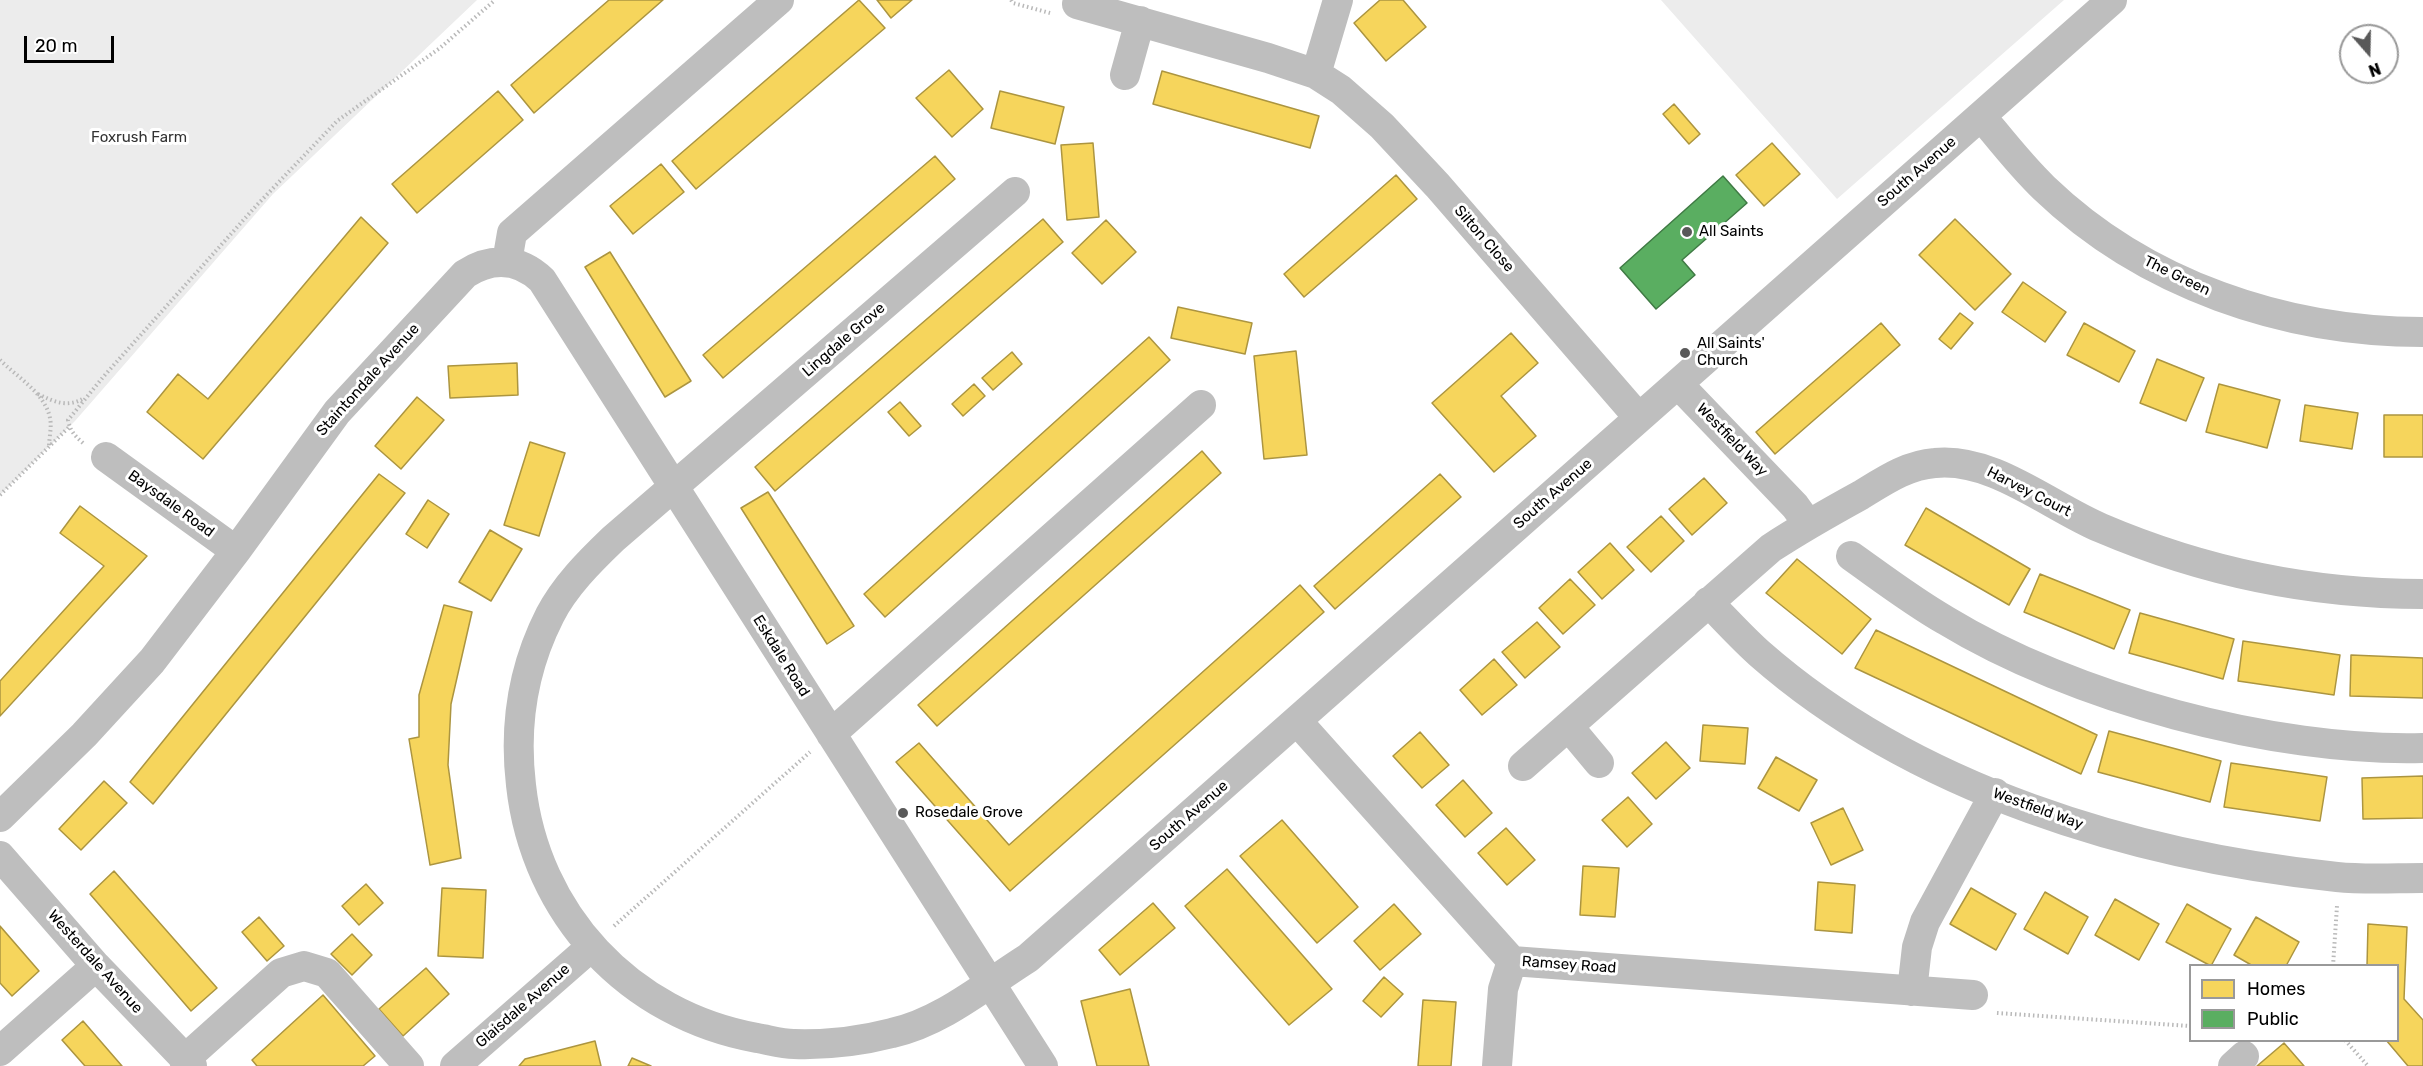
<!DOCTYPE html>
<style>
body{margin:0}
#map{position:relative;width:2423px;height:1066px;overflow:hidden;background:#fff;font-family:Rubik,sans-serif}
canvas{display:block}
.legend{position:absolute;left:2189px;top:964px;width:210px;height:78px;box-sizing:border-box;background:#fff;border:2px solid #999;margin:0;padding:8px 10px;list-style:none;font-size:18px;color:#000}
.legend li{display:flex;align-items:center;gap:12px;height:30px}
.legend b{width:30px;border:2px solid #999}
.north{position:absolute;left:2339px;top:24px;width:60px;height:60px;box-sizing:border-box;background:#fff;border:2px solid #999;border-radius:50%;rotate:160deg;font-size:16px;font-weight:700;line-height:24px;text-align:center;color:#000}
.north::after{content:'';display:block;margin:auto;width:21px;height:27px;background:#595959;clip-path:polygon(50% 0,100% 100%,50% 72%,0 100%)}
.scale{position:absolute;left:24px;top:36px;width:90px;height:27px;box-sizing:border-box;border:3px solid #000;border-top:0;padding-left:8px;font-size:18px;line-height:21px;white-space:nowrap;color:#000;-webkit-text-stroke:4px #fff;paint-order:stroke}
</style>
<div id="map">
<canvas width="2423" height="1066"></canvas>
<ul class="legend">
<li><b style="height:16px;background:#f6d55c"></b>Homes</li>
<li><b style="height:16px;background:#5aae61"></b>Public</li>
</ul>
<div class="north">N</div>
<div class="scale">20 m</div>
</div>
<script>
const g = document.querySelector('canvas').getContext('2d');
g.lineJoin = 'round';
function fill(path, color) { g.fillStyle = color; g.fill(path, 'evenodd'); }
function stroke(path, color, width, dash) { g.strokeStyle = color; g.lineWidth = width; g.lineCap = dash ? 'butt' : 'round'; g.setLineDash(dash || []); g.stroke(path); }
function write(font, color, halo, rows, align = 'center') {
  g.font = font + ' Rubik,sans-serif'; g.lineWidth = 6; g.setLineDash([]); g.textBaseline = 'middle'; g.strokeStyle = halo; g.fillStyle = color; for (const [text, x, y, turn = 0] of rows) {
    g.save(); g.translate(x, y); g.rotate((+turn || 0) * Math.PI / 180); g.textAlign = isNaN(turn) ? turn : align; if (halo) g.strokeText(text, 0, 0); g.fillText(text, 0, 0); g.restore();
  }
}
fill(new Path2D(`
 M0 0H477L273 194 75 421 0 495Z
 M1661 0H2064L1837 199Z`), '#ececec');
const homes = new Path2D(`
 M609 0H663L534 113 511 85Z
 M859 0 885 28 696 189 672 161Z
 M877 0H912L891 18Z
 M1380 0H1403L1426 27 1386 61 1354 23Z
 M949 70 983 109 952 137 916 98Z
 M1162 71 1319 116 1310 148 1153 104Z
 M498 91 523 120 417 213 392 184Z
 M1000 91 1064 107 1055 144 991 128Z
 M1674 104 1700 134 1689 144 1663 114Z
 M1093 143 1099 217 1067 220 1061 145Z
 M1772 143 1800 174 1764 206 1736 175Z
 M935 156 955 179 723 378 703 355Z
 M661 164 684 192 633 234 610 206Z
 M1396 175 1417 199 1304 297 1284 274Z
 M361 217 388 243 203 459 147 412 178 374 208 399Z
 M1043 219 1063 242 775 491 755 467Z
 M1955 219 2011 274 1975 310 1919 255Z
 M1106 220 1136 252 1102 284 1072 253Z
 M610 252 691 381 665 397 585 267Z
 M2023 282 2066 312 2045 342 2002 312Z
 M1178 307 1252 323 1245 354 1171 338Z
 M1960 313 1973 323 1951 349 1939 339Z
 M1881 323 1900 345 1775 454 1756 432Z
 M2084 323 2135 351 2119 382 2067 355Z
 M1511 333 1538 363 1501 396 1536 436 1494 472 1432 403Z
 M1149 337 1170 360 885 617 864 594Z
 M1296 351 1307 455 1264 459 1254 356Z
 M1012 352 1022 364 993 390 982 378Z
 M2157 359 2204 378 2186 421 2140 403Z
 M517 363 518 395 450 398 448 366Z
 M974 384 985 396 963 416 952 404Z
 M2219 384 2280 400 2267 448 2206 432Z
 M417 397 444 420 401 469 375 446Z
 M900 402 921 426 909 436 888 412Z
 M2305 405 2358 413 2352 449 2300 441Z
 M2384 415H2423V457H2384Z
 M530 442 565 453 539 536 504 525Z
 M1202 451 1221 473 937 726 918 705Z
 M379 474 405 493 153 804 130 782Z
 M1440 474 1461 497 1335 609 1314 586Z
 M1704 478 1727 503 1692 535 1669 509Z
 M768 492 854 626 827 644 741 508Z
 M428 500 449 514 427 548 406 534Z
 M80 506 147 556 0 716V681L104 566 60 533Z
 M1926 508 2030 569 2009 605 1905 545Z
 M1661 516 1684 541 1651 572 1627 547Z
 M490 530 522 549 491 601 459 582Z
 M1610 543 1634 570 1602 599 1578 572Z
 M1797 559 1871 619 1842 654 1766 593Z
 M2040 574 2130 610 2114 649 2024 612Z
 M1570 579 1595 605 1563 634 1539 608Z
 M1300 585 1324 612 1010 891 896 762 919 743 1009 845Z
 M444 605 472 612 451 704 448 765 461 858 430 865 409 739 419 737V695Z
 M2140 613 2234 639 2223 679 2129 653Z
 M1537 622 1560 647 1525 678 1502 652Z
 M1876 630 2097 735 2081 774 1855 668Z
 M2243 641 2340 655 2334 695 2238 681Z
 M2351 655 2423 658V698L2350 696Z
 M1494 659 1517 685 1482 715 1460 690Z
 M1703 725 1748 728 1745 764 1700 761Z
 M2109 731 2221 761 2210 802 2098 772Z
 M1420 732 1449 765 1422 788 1393 756Z
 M1666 742 1690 768 1656 799 1632 773Z
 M1776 757 1817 780 1799 811 1758 788Z
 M2231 763 2327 777 2320 821 2224 807Z
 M2423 776V818L2363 819 2362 778Z
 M1463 780 1492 813 1465 837 1436 805Z
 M104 781 127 803 81 850 59 829Z
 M1628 797 1652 824 1627 847 1602 820Z
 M1843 808 1863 850 1831 865 1811 823Z
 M1282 820 1358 907 1317 943 1240 856Z
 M1506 828 1535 860 1507 885 1478 853Z
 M1583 866 1619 868 1615 917 1580 915Z
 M1227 869 1332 989 1289 1025 1185 906Z
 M114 871 217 988 191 1011 90 894Z
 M1818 882 1855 885 1852 933 1815 930Z
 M366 884 383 903 359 925 342 906Z
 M442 888 486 890 483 958 438 956Z
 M1971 888 2016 914 1996 950 1950 924Z
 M2045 892 2088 917 2068 954 2024 929Z
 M2115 899 2159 924 2139 960 2095 935Z
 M1153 903 1175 928 1120 975 1099 950Z
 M1394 904 1421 934 1380 970 1354 941Z
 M2187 904 2231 929 2211 966 2166 942Z
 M259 917 284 946 267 961 242 932Z
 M2256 917 2299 942 2286 966H2253L2234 955Z
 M2368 924 2407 927 2404 999 2423 1020V1066H2408L2386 1040H2398V966H2367Z
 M0 926 39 971 12 996 0 983Z
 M352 934 372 955 352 975 331 954Z
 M426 968 449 994 403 1036 379 1009Z
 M1384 977 1403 994 1381 1017 1363 1001Z
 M1130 989 1149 1066H1097L1081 1001Z
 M323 995 375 1056 363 1066H257L252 1060Z
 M1423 1000 1456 1002 1451 1066H1418Z
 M83 1021 122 1066H85L62 1040Z
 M595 1041 601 1066H519L525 1059Z
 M2284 1043 2304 1066H2257Z
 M632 1058 651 1066H628Z`);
fill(homes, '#f6d55c');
stroke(homes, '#ac9540', 1.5);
const public = new Path2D(`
 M1723 176 1747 203 1682 260 1695 275 1656 309 1620 268Z`);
fill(public, '#5aae61');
stroke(public, '#3f7a44', 1.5);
stroke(new Path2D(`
 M1011 0 1013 3 1050 13
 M0 360C17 377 45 393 50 418 52 427 49 438 49 447
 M38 394C54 402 68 408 84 398
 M83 443C75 436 70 431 68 420L104 376 188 282 256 206 337 121 440 48 495 0
 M0 495 69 427
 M614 926 810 752
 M2333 966 2337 906
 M1997 1013 2190 1026
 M2345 1040 2368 1066`), '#b9b9b9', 4, [1.5, 3]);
stroke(new Path2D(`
 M1077 4 1268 58 1316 74 1341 90 1382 126 1438 186 1639 418
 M1316 74 1338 0
 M1125 75 1140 21
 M1981 116C2001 140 2021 166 2044 188 2145 285 2285 332 2423 332
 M1015 192 613 539C589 562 565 586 550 615 523 668 514 726 521 785 535 914 629 1015 757 1038 769 1040 782 1044 794 1044 827 1045 861 1041 892 1033 942 1022 985 985 1028 958L2112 0
 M507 262 512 233 779 0
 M1678 384 1795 506 1808 524
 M106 457 236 551
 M1851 556C1882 578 1912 601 1945 620 2073 698 2273 752 2423 748
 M1708 602C1725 619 1742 638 1760 654 1915 790 2135 856 2337 877 2365 880 2395 878 2423 878
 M1297 721 1512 961 1973 995
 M1569 727 1599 763
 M831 734 1201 405
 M1523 766 1771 548C1800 529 1830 512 1861 495 1884 481 1907 465 1935 463 1993 457 2049 506 2101 528 2204 572 2311 594 2423 594
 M0 817 84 735 152 661 236 551 337 412 465 274C491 257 519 258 542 280L1043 1066
 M0 856 96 966 192 1066
 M1912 991 1917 947 1925 922 1995 793
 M0 1051 96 966
 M184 1060 281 973 304 966 327 973 409 1066
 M455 1066 591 947
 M1497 1066 1503 989 1512 961
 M2233 1066 2244 1056`), '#bebebe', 30);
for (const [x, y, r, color] of [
 [1687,232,6,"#595959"],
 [1685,353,6,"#595959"],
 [903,813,6,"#595959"]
]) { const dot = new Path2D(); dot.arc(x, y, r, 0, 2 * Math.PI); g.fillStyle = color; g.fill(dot); stroke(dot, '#fff', 2); }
write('15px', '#333', '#fff', [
 ["Foxrush Farm",139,138]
]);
write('15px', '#000', '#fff', [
 ["South Avenue",1917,172,-41],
 ["Silton Close",1484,239,49],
 ["The Green",2177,276,26],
 ["Lingdale Grove",844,340,-41],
 ["Staintondale Avenue",368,380,-48],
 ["Westfield Way",1732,440,46],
 ["Harvey Court",2029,492,27],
 ["South Avenue",1553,494,-41],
 ["Baysdale Road",171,504,36],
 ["Eskdale Road",781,656,58],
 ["Westfield Way",2038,809,20],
 ["South Avenue",1189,816,-41],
 ["Westerdale Avenue",95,962,48],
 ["Ramsey Road",1569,965,4],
 ["Glaisdale Avenue",523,1006,-41]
]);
write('15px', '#000', '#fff', [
 ["All Saints",1699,232],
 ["All Saints'",1697,344],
 ["Church",1697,361],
 ["Rosedale Grove",915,813]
], 'left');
</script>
